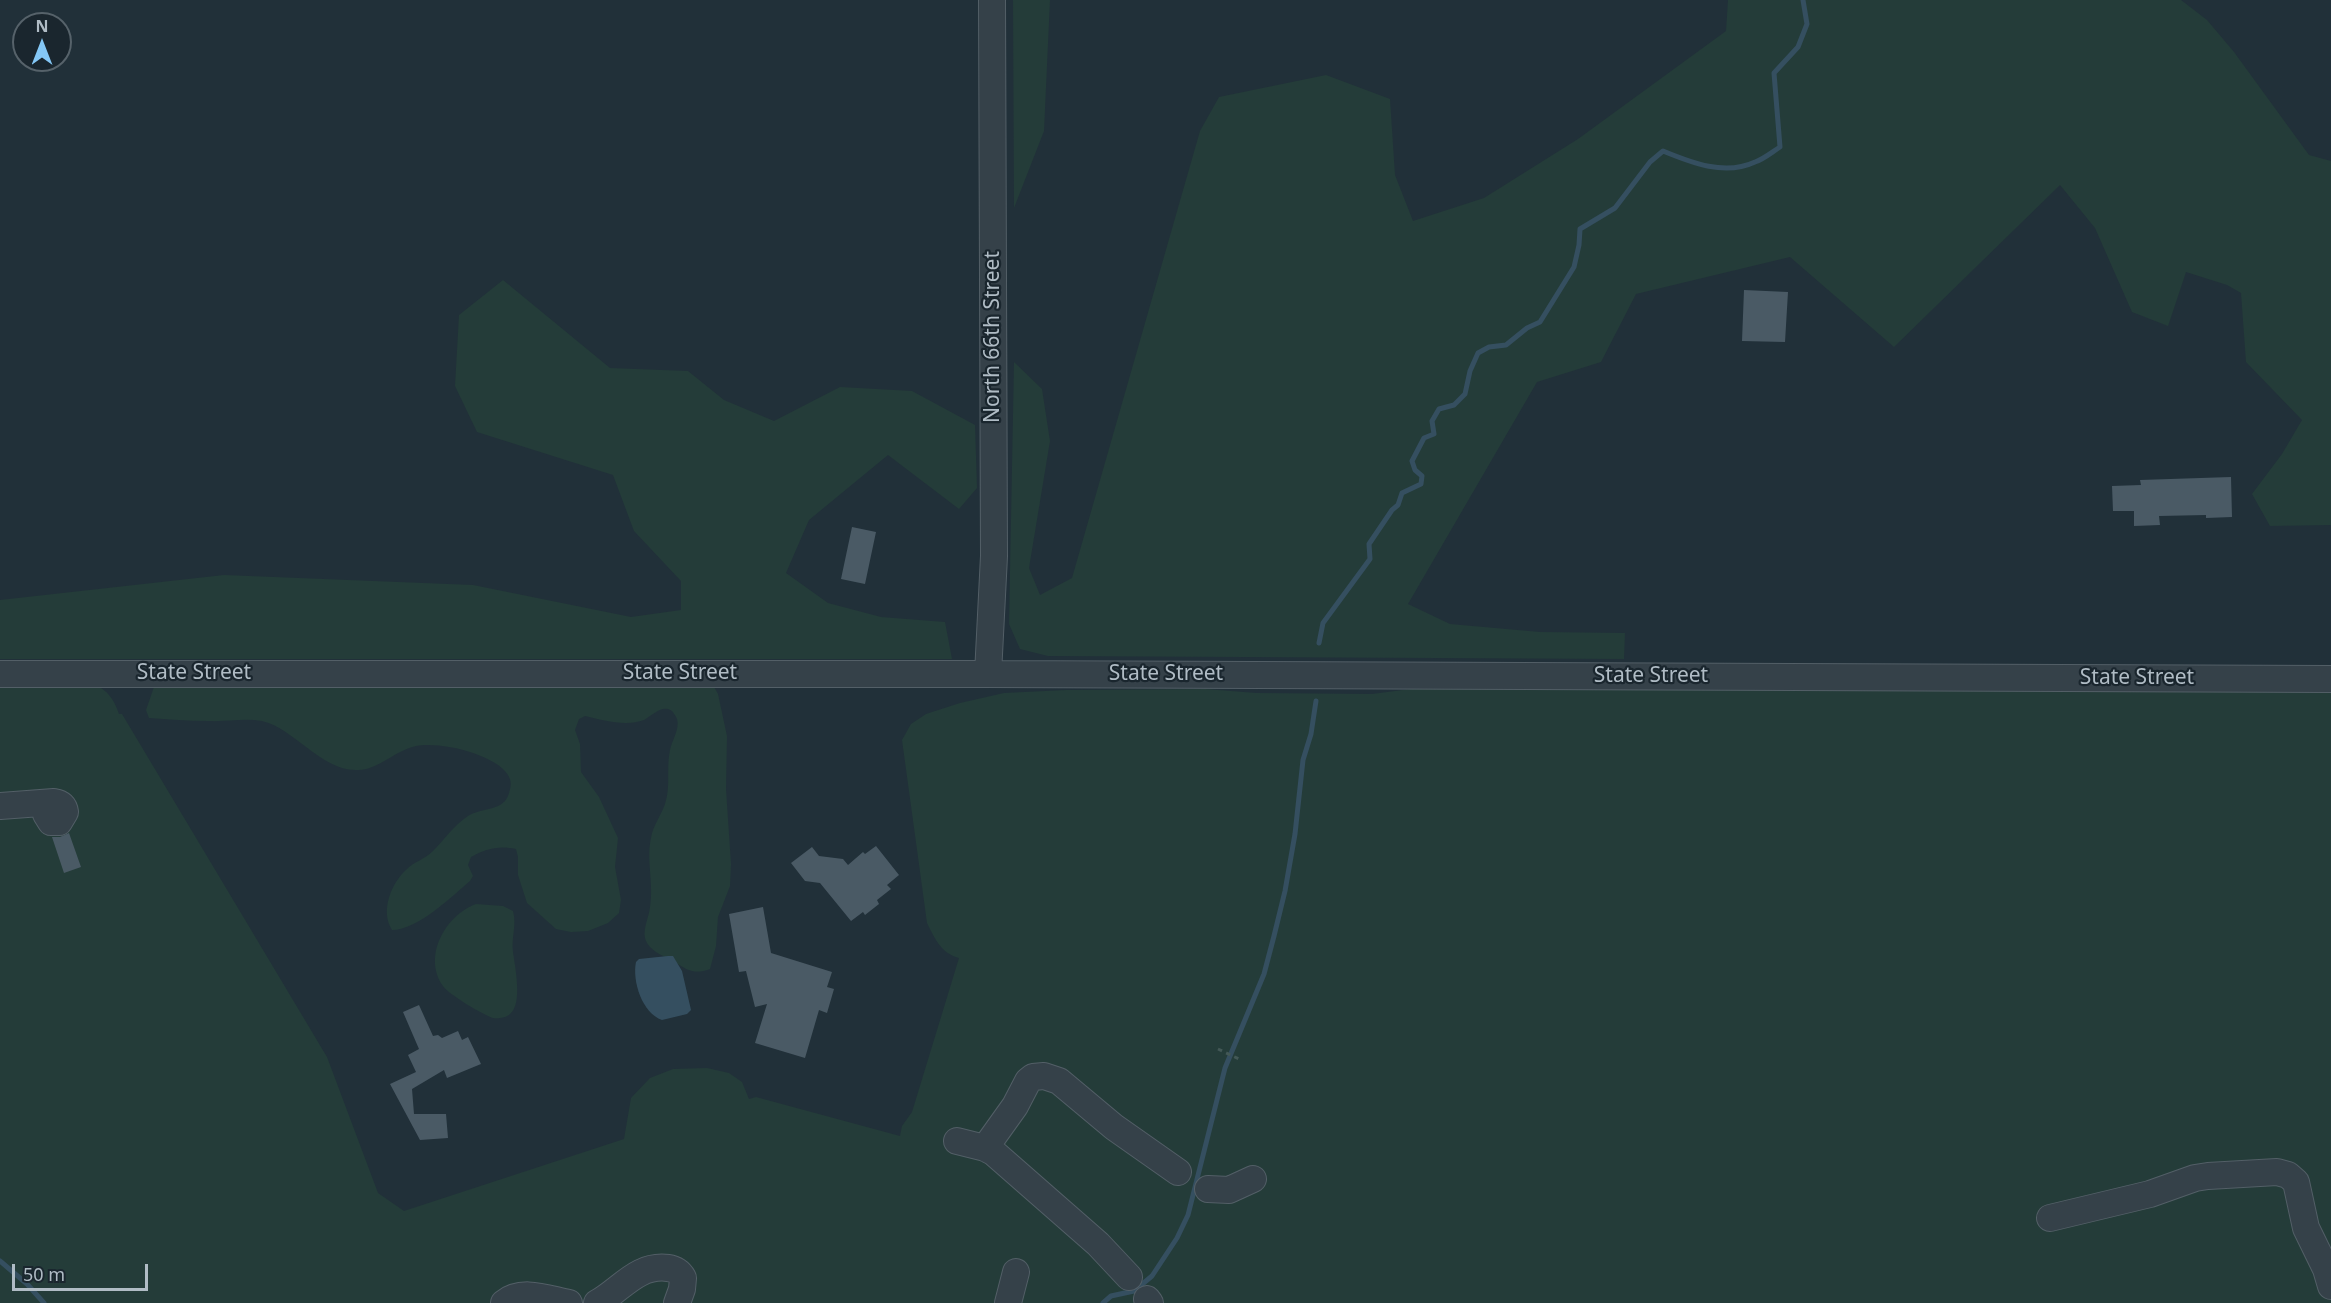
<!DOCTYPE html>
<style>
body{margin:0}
#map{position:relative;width:2331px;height:1303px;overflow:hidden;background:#213039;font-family:"Noto Sans",sans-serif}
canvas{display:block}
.north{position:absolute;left:12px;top:12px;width:60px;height:60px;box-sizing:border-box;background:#1a262e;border:2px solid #56626a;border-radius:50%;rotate:0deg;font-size:16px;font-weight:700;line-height:24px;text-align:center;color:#b0bcc5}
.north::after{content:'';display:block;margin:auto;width:21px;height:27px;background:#84c7f6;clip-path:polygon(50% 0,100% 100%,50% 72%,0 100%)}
.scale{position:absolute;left:12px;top:1264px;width:136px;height:27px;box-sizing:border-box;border:3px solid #b0bcc5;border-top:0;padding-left:8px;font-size:18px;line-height:21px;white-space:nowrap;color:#b0bcc5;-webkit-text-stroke:4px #1a262e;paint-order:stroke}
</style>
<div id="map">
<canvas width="2331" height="1303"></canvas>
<div class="north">N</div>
<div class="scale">50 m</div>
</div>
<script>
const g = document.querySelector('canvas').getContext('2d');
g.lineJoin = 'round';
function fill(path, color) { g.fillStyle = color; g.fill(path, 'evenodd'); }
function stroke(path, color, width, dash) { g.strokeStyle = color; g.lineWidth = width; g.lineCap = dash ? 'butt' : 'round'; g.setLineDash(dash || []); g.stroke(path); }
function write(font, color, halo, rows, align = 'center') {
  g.font = font + ' "Noto Sans",sans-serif'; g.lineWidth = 4.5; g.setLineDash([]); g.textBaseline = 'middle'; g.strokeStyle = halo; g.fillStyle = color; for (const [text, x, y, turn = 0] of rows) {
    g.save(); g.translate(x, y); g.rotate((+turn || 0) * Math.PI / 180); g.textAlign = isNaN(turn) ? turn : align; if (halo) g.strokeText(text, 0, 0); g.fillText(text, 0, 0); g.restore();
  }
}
fill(new Path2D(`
 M1013 0H1050L1044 131 1014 208Z
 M1728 0H2181L2207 20 2234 52 2309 155 2331 161V525L2270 526 2252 494 2282 454 2302 420 2246 362 2241 293 2227 285 2186 272 2168 326 2132 312 2095 228 2060 185 1894 347 1790 257 1636 294 1601 362 1537 382 1408 604 1450 624 1540 632 1625 633 1624 659 1048 656 1020 649 1009 624 1014 362 1042 389 1050 441 1029 568 1040 595 1072 578 1200 131 1219 97 1326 75 1390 99 1395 175 1413 221 1484 198 1578 139 1726 31Z
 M503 280 610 368 688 371 724 400 774 421 840 387 912 391 975 425 977 488 959 509 888 455 809 520 786 573 828 603 881 617 945 622 952 659H0V600L224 575 473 585 631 617 681 610V581L634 531 613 475 477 432 455 386 459 315Z
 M0 683 94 684C108 691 114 699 119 714H122L327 1057 378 1193 404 1211 624 1139 631 1098 650 1078 673 1069 707 1068 729 1073 742 1082 749 1099 756 1097 900 1136 902 1126 912 1112 959 958C941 953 935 939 927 923L902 740 911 724 926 714 960 703 1004 693 1066 690 1206 689 1256 693 1372 694 1418 688 2331 686V1303H0Z
 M155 684 713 685 718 694 727 736 726 789 731 864 730 886 718 917 716 946 710 969C694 975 687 970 673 961 663 956 648 950 645 938 643 928 649 917 650 907 654 884 646 859 651 838 653 825 661 816 665 804 671 786 666 768 670 750 672 740 680 729 677 719 677 718 673 712 672 711 662 704 652 716 644 720 626 727 602 720 585 716L579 719 575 730 580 744 581 772 599 797 618 838 615 867 621 900 619 913 608 923 588 931 571 932 556 929 527 903 518 875V857L516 849C499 845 485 849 471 857L468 865 473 876 470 881C451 897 418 930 392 930 380 911 391 883 407 869 414 862 425 859 433 851 444 840 454 825 468 816 482 807 504 812 509 793 511 786 512 782 508 775 495 754 440 741 416 746 396 750 378 770 358 770 322 772 294 728 262 721 244 718 226 722 208 721 188 721 168 719 149 718L146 710Z
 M476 904 503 906 513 911C517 925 511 938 513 952 515 967 523 1004 510 1014 506 1018 497 1019 493 1018 483 1015 448 994 443 986 422 956 446 915 476 904Z`), '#243c39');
fill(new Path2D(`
 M668 956H673L682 971 691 1010 687 1014 662 1020C642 1013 632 981 636 962L639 959Z`), '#354f60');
stroke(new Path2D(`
 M1319 643 1323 623 1370 559 1369 544 1392 510 1398 505 1402 493 1421 484 1422 476 1415 470 1412 461 1424 438 1434 434 1432 421 1439 409 1454 405 1465 394 1470 371 1478 353 1489 347 1506 345 1527 328 1540 322 1574 267 1579 245 1580 229 1615 208 1650 162 1663 151C1692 163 1725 176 1755 162 1764 159 1772 152 1780 147L1774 73 1798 47 1807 24 1803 0
 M0 1261 27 1284 44 1303
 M1103 1303 1111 1296 1134 1291 1152 1276 1177 1238 1188 1215 1225 1068 1264 974 1274 936 1285 891 1295 834 1303 760 1311 734 1316 701`), '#354f60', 5);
fill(new Path2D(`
 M1744 290 1788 292 1785 342 1742 341Z
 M2231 477 2232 517 2206 518V515L2159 516 2160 525 2134 526V511H2113L2112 486 2141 485 2140 480Z
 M852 527 876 532 865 584 841 579Z
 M69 833 81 867 64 873 52 837H60Z
 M876 846 899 875 887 885 891 889 877 900 879 904 865 915 863 912 851 921 820 883 805 881 791 863 812 847 819 856 843 859 848 865 863 852 865 854Z
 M763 907 771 953 832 972 827 987 834 989 827 1013 819 1010 805 1058 755 1043 767 1004 755 1007 746 971 739 972 729 914Z
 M419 1005 433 1036 438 1035 442 1038 458 1031 462 1040 468 1037 481 1064 447 1078 444 1070 412 1089 414 1114H446L448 1138 420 1140 390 1084 416 1072 408 1055 419 1049 403 1012Z`), '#4a5a65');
const minor = new Path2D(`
 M0 674H988L2331 679
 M988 674 994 556 992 0
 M0 806 54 802C60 803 64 805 65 812L59 822H51L46 814 47 803
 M957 1141 985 1148 993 1152 1098 1244 1129 1277
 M985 1148 1015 1106 1028 1081 1033 1077 1044 1076 1059 1081 1114 1127 1178 1172
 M1208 1189 1229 1190 1253 1179
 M2050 1218 2150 1194 2195 1178 2208 1176 2277 1172 2288 1175 2296 1182 2306 1228 2326 1269 2331 1286
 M1147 1299 1150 1303
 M504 1303C522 1288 548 1299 569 1303
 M597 1303C621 1290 637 1264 668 1268 675 1269 679 1271 683 1278L682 1289 677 1303
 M1008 1303 1016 1272`);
stroke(minor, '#535f67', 28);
stroke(new Path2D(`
 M1218 1049 1241 1060`), '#435856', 3, [4.5, 4.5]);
stroke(minor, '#354149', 26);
write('21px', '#b0bcc5', '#1a262e', [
 ["North 66th Street",993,337,-90],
 ["State Street",194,673],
 ["State Street",680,673],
 ["State Street",1166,674],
 ["State Street",1651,676],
 ["State Street",2137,678]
]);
</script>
